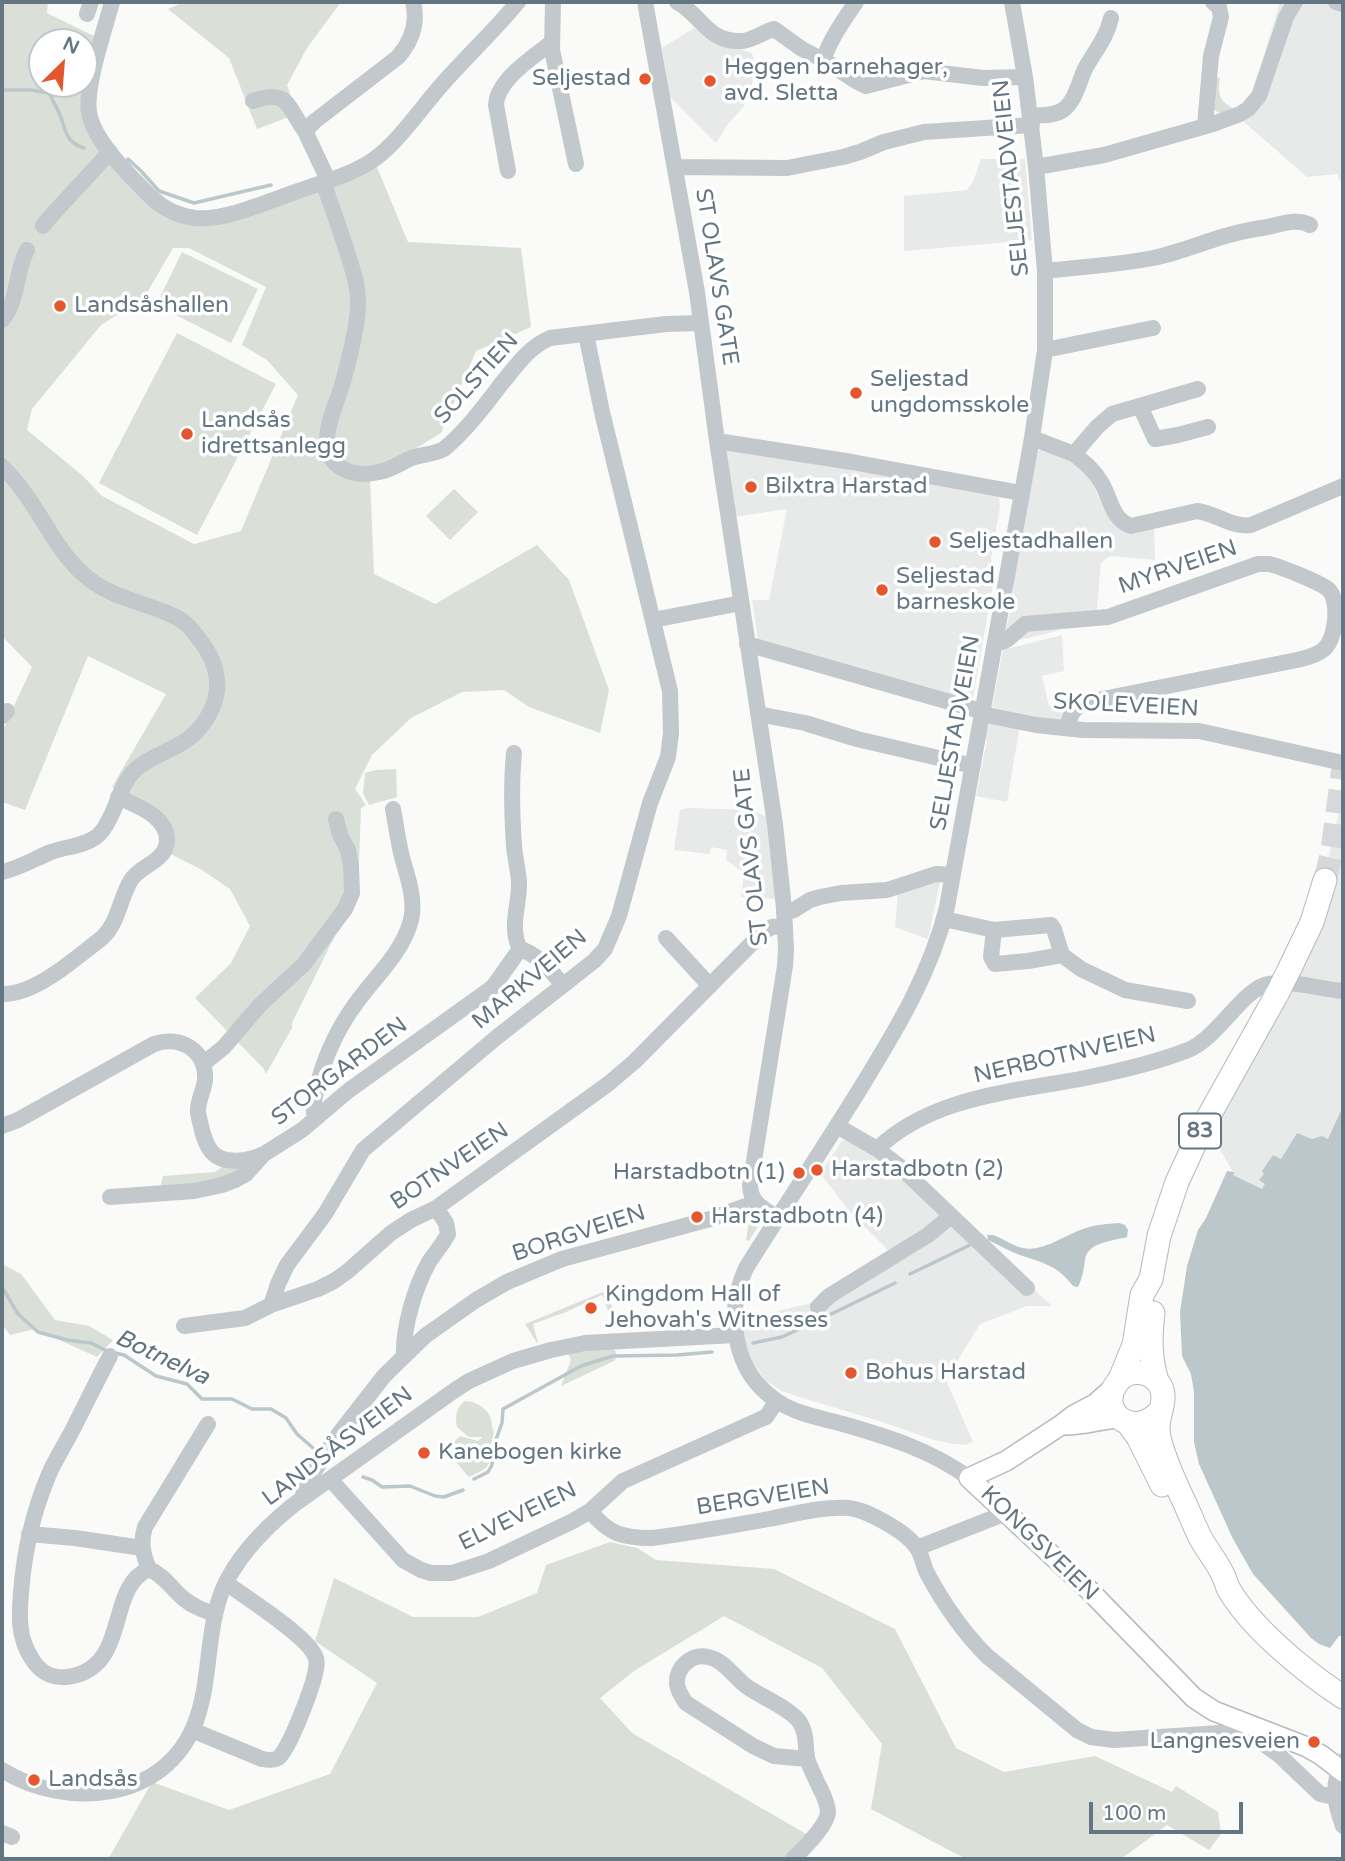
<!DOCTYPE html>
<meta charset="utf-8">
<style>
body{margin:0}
#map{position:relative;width:1345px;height:1861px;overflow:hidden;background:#fafaf8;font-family:"Varela Round",sans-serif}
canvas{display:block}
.frame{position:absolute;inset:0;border:4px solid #657683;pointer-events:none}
.north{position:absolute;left:28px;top:28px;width:70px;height:70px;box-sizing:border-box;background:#fff;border:2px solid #c1c8cd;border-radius:50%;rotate:25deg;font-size:19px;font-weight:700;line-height:28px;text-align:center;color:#657683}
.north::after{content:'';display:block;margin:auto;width:24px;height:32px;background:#e4572e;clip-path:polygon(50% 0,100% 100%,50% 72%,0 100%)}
.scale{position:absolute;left:1089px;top:1802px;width:154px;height:32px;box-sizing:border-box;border:4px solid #657683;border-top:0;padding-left:9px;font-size:21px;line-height:24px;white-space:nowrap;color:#657683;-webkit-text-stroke:5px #fff;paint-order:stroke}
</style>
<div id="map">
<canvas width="1345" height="1861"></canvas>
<div class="frame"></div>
<div class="north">N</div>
<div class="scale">100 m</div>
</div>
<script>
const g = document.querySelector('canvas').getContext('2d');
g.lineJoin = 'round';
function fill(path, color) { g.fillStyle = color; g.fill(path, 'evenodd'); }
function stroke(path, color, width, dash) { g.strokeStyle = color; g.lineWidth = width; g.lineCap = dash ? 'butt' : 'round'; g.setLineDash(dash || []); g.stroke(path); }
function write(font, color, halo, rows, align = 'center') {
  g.font = font + ' "Varela Round",sans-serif'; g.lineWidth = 7; g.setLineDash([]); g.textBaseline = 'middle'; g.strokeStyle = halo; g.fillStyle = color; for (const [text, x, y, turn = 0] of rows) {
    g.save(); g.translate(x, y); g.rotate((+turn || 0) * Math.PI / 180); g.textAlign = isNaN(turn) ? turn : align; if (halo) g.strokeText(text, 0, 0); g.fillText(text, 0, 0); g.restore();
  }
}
fill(new Path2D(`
 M1280 2H1343V188L1337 174 1307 177 1244 122Z
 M694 28 713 41 752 53 754 60 752 88 748 98 744 106 728 124 716 143 670 97 662 48Z
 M981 159H1025L1032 240 904 251V196L967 190 973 182Z
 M735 447 999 497 1000 507 991 558 994 579 973 697 969 701 758 639 752 600H769L787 509 734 517 725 451Z
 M1037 450H1048L1067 457 1082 468 1093 485 1109 518 1121 529 1154 525 1155 560 1112 556 1107 558 1101 563 1096 618 1046 634 1014 641 1003 639 1013 602 1015 555Z
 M1062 635 1064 671 1042 676 1049 706 1066 702 1067 713 1060 721 1001 712 995 709 992 706 1003 650Z
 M991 723 1020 725 1007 802 976 796 987 740 985 738 988 726Z
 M1343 795V1106L1328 1139H1312L1297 1133 1281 1160 1273 1155 1264 1174 1266 1184 1262 1189 1232 1175 1233 1172 1209 1130 1324 877Z
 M687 808 752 810 765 816 767 818 776 892 775 899 741 897 744 873 726 860 727 850 711 847 710 854 674 850 680 810Z
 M935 877 940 882 928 939 895 927 898 891Z
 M848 1140 869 1149 989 1247 1052 1306H1027L980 1324 946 1380 973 1442 965 1445 953 1444 934 1440 879 1421 796 1396 782 1391 766 1381 753 1363 742 1335 741 1320 811 1303 891 1253 850 1212 820 1173 842 1141Z`), '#e8e9e9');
fill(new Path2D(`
 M2 2H48L47 13 102 40 88 116 141 188 180 215 244 207 248 200 255 204 374 160 408 242 521 248 531 327 476 351 441 433 370 476 374 574 435 604 537 545 569 580 609 690 600 733 529 707 504 690 462 692 411 718 372 755 355 789 366 805 361 808 358 889 292 1023V1028L266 1074 264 1069 195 998 231 963 250 926 230 889 202 870 161 849 158 816 112 787 166 694 88 656 25 810 2 802V732L32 667 2 636ZM42 42H84V84H42ZM173 248H189L266 287 242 345 267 360 298 395 241 531 194 544 102 496 83 476 27 430 32 409 101 325 144 298Z
 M184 2H341L307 48 287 85 297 114 257 129 229 58 168 9Z
 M1214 77 1220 78C1217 95 1220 101 1234 109L1219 113 1212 108Z
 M182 252 258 289 231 343 156 305Z
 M177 333 276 384 197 535 99 483Z
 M454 489 478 512 450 540 426 516Z
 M396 769 397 797 369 805 363 793 365 773 376 770Z
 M253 1161 229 1180 160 1188 163 1176 215 1172 227 1163Z
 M753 1212H755L760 1216 762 1220 749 1241 746 1240 749 1221Z
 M2 1264 21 1274 55 1320 89 1326 113 1340 97 1357 35 1329 10 1335 2 1324Z
 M603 1292 607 1295 618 1320 616 1321 618 1324 620 1323V1328H615L602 1295 566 1312 533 1324 538 1343H537L525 1324Z
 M612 1347 615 1350 617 1357 614 1361 561 1386 571 1360 567 1351Z
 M465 1401C479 1401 493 1413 492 1427L494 1432 491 1444H489L487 1446 490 1448C491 1469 487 1468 469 1477L455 1461 448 1448 460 1436 478 1441 482 1437H469L457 1427C455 1417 456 1407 465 1401Z
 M610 1542 637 1548 656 1560 774 1569 895 1629 956 1748 1004 1772 1095 1756 1172 1792 1176 1786 1218 1812 1221 1834 1209 1850 1167 1825 1121 1859H966L871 1809 882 1744 822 1668 724 1616 634 1671 600 1698 632 1733 808 1835 791 1859H104L110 1856 152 1782 229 1810 330 1774 377 1683 315 1641 334 1578 413 1617H478L537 1593 546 1565Z`), '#dadfd7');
fill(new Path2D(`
 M1343 1106V1636H1339L1330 1648 1319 1644 1311 1638 1253 1574 1233 1539 1199 1464 1194 1442V1392L1191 1374 1182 1356 1180 1312 1187 1266 1198 1230 1206 1218 1227 1171 1234 1172 1233 1175 1262 1189 1265 1184 1259 1180 1264 1174 1262 1171 1273 1155 1281 1159 1297 1133 1312 1139 1322 1136 1328 1139Z
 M1119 1223 1125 1225 1128 1230 1127 1237C1113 1241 1087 1242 1085 1260 1084 1269 1082 1279 1078 1287L1073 1286C1057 1265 1043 1263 1020 1255 1009 1251 999 1245 988 1240L987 1235H993C1003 1238 1012 1246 1023 1248 1042 1253 1068 1233 1086 1228 1097 1224 1108 1224 1119 1223Z`), '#bbc7cb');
stroke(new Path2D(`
 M2 90H31L49 93C53 101 57 108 60 115 66 130 65 142 84 148
 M128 159 141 171 159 191 194 203 271 185
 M910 1274 972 1244
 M2 1287 18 1314 38 1332 67 1340 91 1343 107 1351
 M823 1318 895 1283
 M753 1343 782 1337 804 1327
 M115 1353 124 1355 156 1376 187 1384 202 1399H232L252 1409H271L286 1418 297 1434 313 1448
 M363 1477 372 1480 382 1487 410 1486 435 1496 444 1497 463 1490
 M474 1479 488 1472 492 1465 494 1445 502 1423 503 1409 581 1366 613 1356 677 1355 712 1352`), '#bbc7cb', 3.5);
stroke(new Path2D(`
 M1325 880 1332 851 1343 768`), '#d5d9db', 23, [23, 11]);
const major = new Path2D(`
 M1113 1388 1095 1404 1074 1415 1061 1425 1006 1461 969 1478 1089 1590 1194 1698 1214 1711 1307 1747 1321 1755 1343 1772
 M1066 1425C1084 1425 1101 1419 1119 1418`);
const highway = new Path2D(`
 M1290 968 1312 922 1325 880
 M1153 1313C1150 1338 1150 1358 1157 1381
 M1120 1379 1134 1345 1142 1295 1151 1279 1159 1236 1177 1182 1201 1130 1277 994
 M1160 1411C1131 1442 1097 1409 1117 1383 1128 1367 1152 1370 1161 1387 1167 1400 1158 1414 1158 1428 1158 1437 1161 1446 1164 1454 1170 1473 1179 1490 1187 1508 1191 1517 1195 1527 1200 1537 1206 1549 1216 1560 1222 1573 1225 1578 1226 1583 1228 1588 1250 1627 1305 1672 1343 1697
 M1127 1422 1138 1437 1162 1485`);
stroke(major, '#b5babe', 22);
stroke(highway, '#b4b9bd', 25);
stroke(new Path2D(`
 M112 2C105 29 85 86 89 112 93 141 132 178 152 198 164 209 179 216 195 218 226 221 269 201 298 191 323 182 351 175 373 160 398 143 424 104 445 81 469 54 495 30 518 2
 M553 2 552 50 576 164
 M645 2 697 292 717 441 775 824 784 908 786 950 785 966 750 1186C751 1204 764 1209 778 1218
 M677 2C701 14 707 43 742 41 753 40 763 32 774 29L802 49 827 62 856 81 866 86 924 71 983 78 1025 77
 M1336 2 1343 4
 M87 14 91 2
 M823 60C831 38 843 21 856 2
 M253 101C289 88 287 107 305 131
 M1031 116C1041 115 1054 116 1063 110 1076 101 1079 80 1086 67 1095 51 1107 37 1111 18
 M1205 126 1211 56 1221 17 1219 7 1213 2
 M675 167 787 168 843 157 860 152 884 142 924 132 1032 125
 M1036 167 1104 155 1213 124 1240 114 1248 109 1259 96 1286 17 1295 2
 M508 171 496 105C497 80 532 58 551 43
 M328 180 305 131 315 121 398 57C412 41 418 22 413 2
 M323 182C332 207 341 232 349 258 353 271 358 285 358 299 359 321 350 356 344 378 339 398 328 418 327 439 326 469 354 478 379 472 390 470 399 464 409 459 420 454 433 455 444 449 466 431 485 405 502 383 517 365 529 347 550 338L666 324 701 323
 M43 226 50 217 110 152
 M1045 271C1081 267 1117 265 1153 258 1178 253 1201 243 1225 236 1239 232 1254 229 1268 227 1282 224 1296 218 1310 225
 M2 320C19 300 15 272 27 250
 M1045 350 1153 328
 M1140 406 1155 439 1178 435 1208 427
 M1032 438 1074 454 1097 427 1112 414 1198 389
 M717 441 852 462 1021 493
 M1074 454C1084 462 1094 470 1101 482 1111 498 1111 519 1131 526L1197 511C1216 513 1231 528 1251 525L1343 486
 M2 466C10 475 19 484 26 495 47 524 60 556 89 579 114 599 148 603 176 617 186 622 193 630 199 639 223 669 224 700 198 730 181 749 154 753 136 769 119 785 118 807 106 825 103 831 97 837 91 840 79 847 64 847 51 852 34 859 20 868 2 872
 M653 620 741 603
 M995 641 1003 642 1008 639 1025 624 1108 617 1258 564C1262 564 1265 564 1269 564 1279 566 1322 583 1329 590 1340 602 1336 640 1323 650 1316 656 1305 658 1297 660L1083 703C1072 709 1070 717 1067 728
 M747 644 974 709 991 716 1036 725 1083 730 1199 731 1343 763
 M758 714 805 723 857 739 973 766
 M2 716 7 711
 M514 753C511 783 512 816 514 846 515 859 519 872 519 885 519 907 509 927 520 949
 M784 913 794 910 810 900 820 897 841 893 887 890 936 874 953 875
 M944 919 994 930 1051 925 1054 929 1062 955 1081 969 1125 990 1188 1001
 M994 930 991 957 995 964 1028 961 1062 955
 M666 938 710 986
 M2 994C36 995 75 958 102 938 119 922 119 900 131 880 138 869 152 865 160 856 165 852 166 847 167 842 168 816 137 806 118 797
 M203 1064 224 1047 259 1006 304 964 345 909 352 893 351 866 348 850 340 835 336 819
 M316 1118C311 1108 315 1097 317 1087 324 1059 336 1032 352 1009 371 980 402 955 411 920 416 899 407 876 402 857 398 841 396 825 393 809
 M2 1126 18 1120 154 1044C180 1035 207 1050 205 1080 204 1091 197 1101 198 1113 201 1125 203 1141 211 1151 223 1166 249 1161 264 1154
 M837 1126 877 1149 898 1165 1027 1288
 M877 1149C932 1096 1014 1092 1085 1078 1120 1071 1155 1063 1188 1050 1218 1038 1244 987 1269 984 1295 980 1318 989 1343 991
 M110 1197 194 1191 222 1185 235 1180 246 1174 264 1154 302 1130 348 1091 493 987 520 949C539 955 551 971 563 985
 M271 1305 278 1284 287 1265 325 1214 363 1150 497 1037 594 961 605 949 619 916 650 803 668 757 671 733 670 691 602 412 586 334
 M818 1307 829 1296 928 1235 951 1216
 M184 1326 245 1318 271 1305 318 1289 334 1281 348 1271 391 1233 411 1220 436 1208 608 1084 634 1062 763 932 772 927 785 926
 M404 1355C403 1327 415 1287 429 1262 435 1253 443 1244 448 1234L446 1223 436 1208
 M110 1356C98 1379 86 1403 74 1427 66 1443 56 1458 49 1474 33 1512 24 1552 21 1593 19 1616 18 1638 32 1659 41 1674 56 1680 73 1676 130 1663 106 1587 149 1569 164 1575 172 1589 184 1599 194 1607 203 1610 215 1614
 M969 1478C931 1450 888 1437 843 1424 821 1418 796 1414 777 1401 733 1372 725 1314 746 1268 784 1207 825 1146 863 1084 898 1027 931 972 947 907L1032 438 1045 350V271L1036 167 1025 77 1012 2
 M330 1479 403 1560 421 1570 431 1573H452L489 1561 573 1521 590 1511 623 1481 761 1419 766 1417 777 1401
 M302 1498 308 1481 338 1435 384 1376 425 1336 476 1300 507 1282 562 1259 710 1219 754 1203
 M590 1511C609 1534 622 1538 652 1538 691 1533 730 1526 769 1519 795 1514 822 1506 849 1508 867 1510 907 1532 917 1548 922 1555 923 1565 927 1573 943 1603 963 1632 987 1656L1077 1730 1091 1737 1114 1740 1235 1732 1262 1743 1279 1755 1320 1794 1334 1797
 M29 1534 75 1538 142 1548
 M917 1548 1006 1513
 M149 1569C143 1555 140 1542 145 1527L208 1424
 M192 1730 262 1759C267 1760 273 1761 278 1758 289 1751 314 1684 316 1669 317 1664 317 1658 314 1654 305 1635 246 1597 226 1583
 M1343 1761C1331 1786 1334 1801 1343 1826
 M2 1770C67 1810 166 1802 196 1721 211 1680 206 1633 222 1591 236 1558 265 1528 292 1506L455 1390 469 1381 513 1361 551 1350 585 1343 735 1335
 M2 1833 12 1837
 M793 1859C803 1849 827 1826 828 1812 828 1802 821 1790 817 1782 814 1774 808 1765 807 1757 805 1744 807 1733 799 1721 788 1707 761 1697 746 1686 733 1676 724 1660 708 1657 692 1653 676 1667 677 1684 678 1692 682 1697 686 1703L753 1746 774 1756 807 1759`), '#c3c8cc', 16);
stroke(major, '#fff', 19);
stroke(highway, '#fff', 23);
const highwayBridge = new Path2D(`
 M1277 994 1290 968`);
stroke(highwayBridge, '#b4b9bd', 25, []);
stroke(highwayBridge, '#fff', 23);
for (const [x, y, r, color] of [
 [645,79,7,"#e4572e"],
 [710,81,7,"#e4572e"],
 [60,306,7,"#e4572e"],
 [856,393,7,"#e4572e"],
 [187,434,7,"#e4572e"],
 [751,487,7,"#e4572e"],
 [935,542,7,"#e4572e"],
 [882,590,7,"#e4572e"],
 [817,1170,7,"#e4572e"],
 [799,1173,7,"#e4572e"],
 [697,1217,7,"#e4572e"],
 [591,1308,7,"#e4572e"],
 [851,1373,7,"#e4572e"],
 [424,1453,7,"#e4572e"],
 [1314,1742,7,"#e4572e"],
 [34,1780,7,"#e4572e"]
]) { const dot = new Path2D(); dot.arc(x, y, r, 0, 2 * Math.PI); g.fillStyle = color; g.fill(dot); stroke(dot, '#fff', 2.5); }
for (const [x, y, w] of [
 [1200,1131,42]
]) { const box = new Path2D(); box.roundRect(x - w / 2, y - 17.5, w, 35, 5); g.fillStyle = '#fff'; g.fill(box); stroke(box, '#657683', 2); }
write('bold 21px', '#657683', null, [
 ["83",1200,1131]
]);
write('23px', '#657683', '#fff', [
 ["Heggen barnehager,",724,68],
 ["avd. Sletta",724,94],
 ["Seljestad",631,79,"right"],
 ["Landsåshallen",74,306],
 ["Seljestad",870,380],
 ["ungdomsskole",870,406],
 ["Landsås",201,421],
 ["idrettsanlegg",201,447],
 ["Bilxtra Harstad",765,487],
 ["Seljestadhallen",949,542],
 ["Seljestad",896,577],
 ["barneskole",896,603],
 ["Harstadbotn (2)",831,1170],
 ["Harstadbotn (1)",785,1173,"right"],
 ["Harstadbotn (4)",711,1217],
 ["Kingdom Hall of",605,1295],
 ["Jehovah's Witnesses",605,1321],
 ["Bohus Harstad",865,1373],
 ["Kanebogen kirke",438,1453],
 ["Langnesveien",1300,1742,"right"],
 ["Landsås",48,1780]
], 'left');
write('23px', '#657683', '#fff', [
 ["SELJESTADVEIEN",1012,178,-96],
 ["ST OLAVS GATE",716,277,81],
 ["SOLSTIEN",477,379,-48],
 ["MYRVEIEN",1178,568,-19],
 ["SKOLEVEIEN",1126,706,3],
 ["SELJESTADVEIEN",956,733,-80],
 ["ST OLAVS GATE",752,857,-96],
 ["MARKVEIEN",530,980,-40],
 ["NERBOTNVEIEN",1065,1056,-13],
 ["STORGARDEN",340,1072,-37],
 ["BOTNVEIEN",450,1167,-34],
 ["BORGVEIEN",579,1234,-18],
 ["LANDSÅSVEIEN",338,1447,-37],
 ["BERGVEIEN",763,1498,-9],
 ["ELVEVEIEN",518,1517,-26],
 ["KONGSVEIEN",1039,1544,44]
]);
write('italic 24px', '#60757c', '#fff', [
 ["Botnelva",162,1358,25]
]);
</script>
